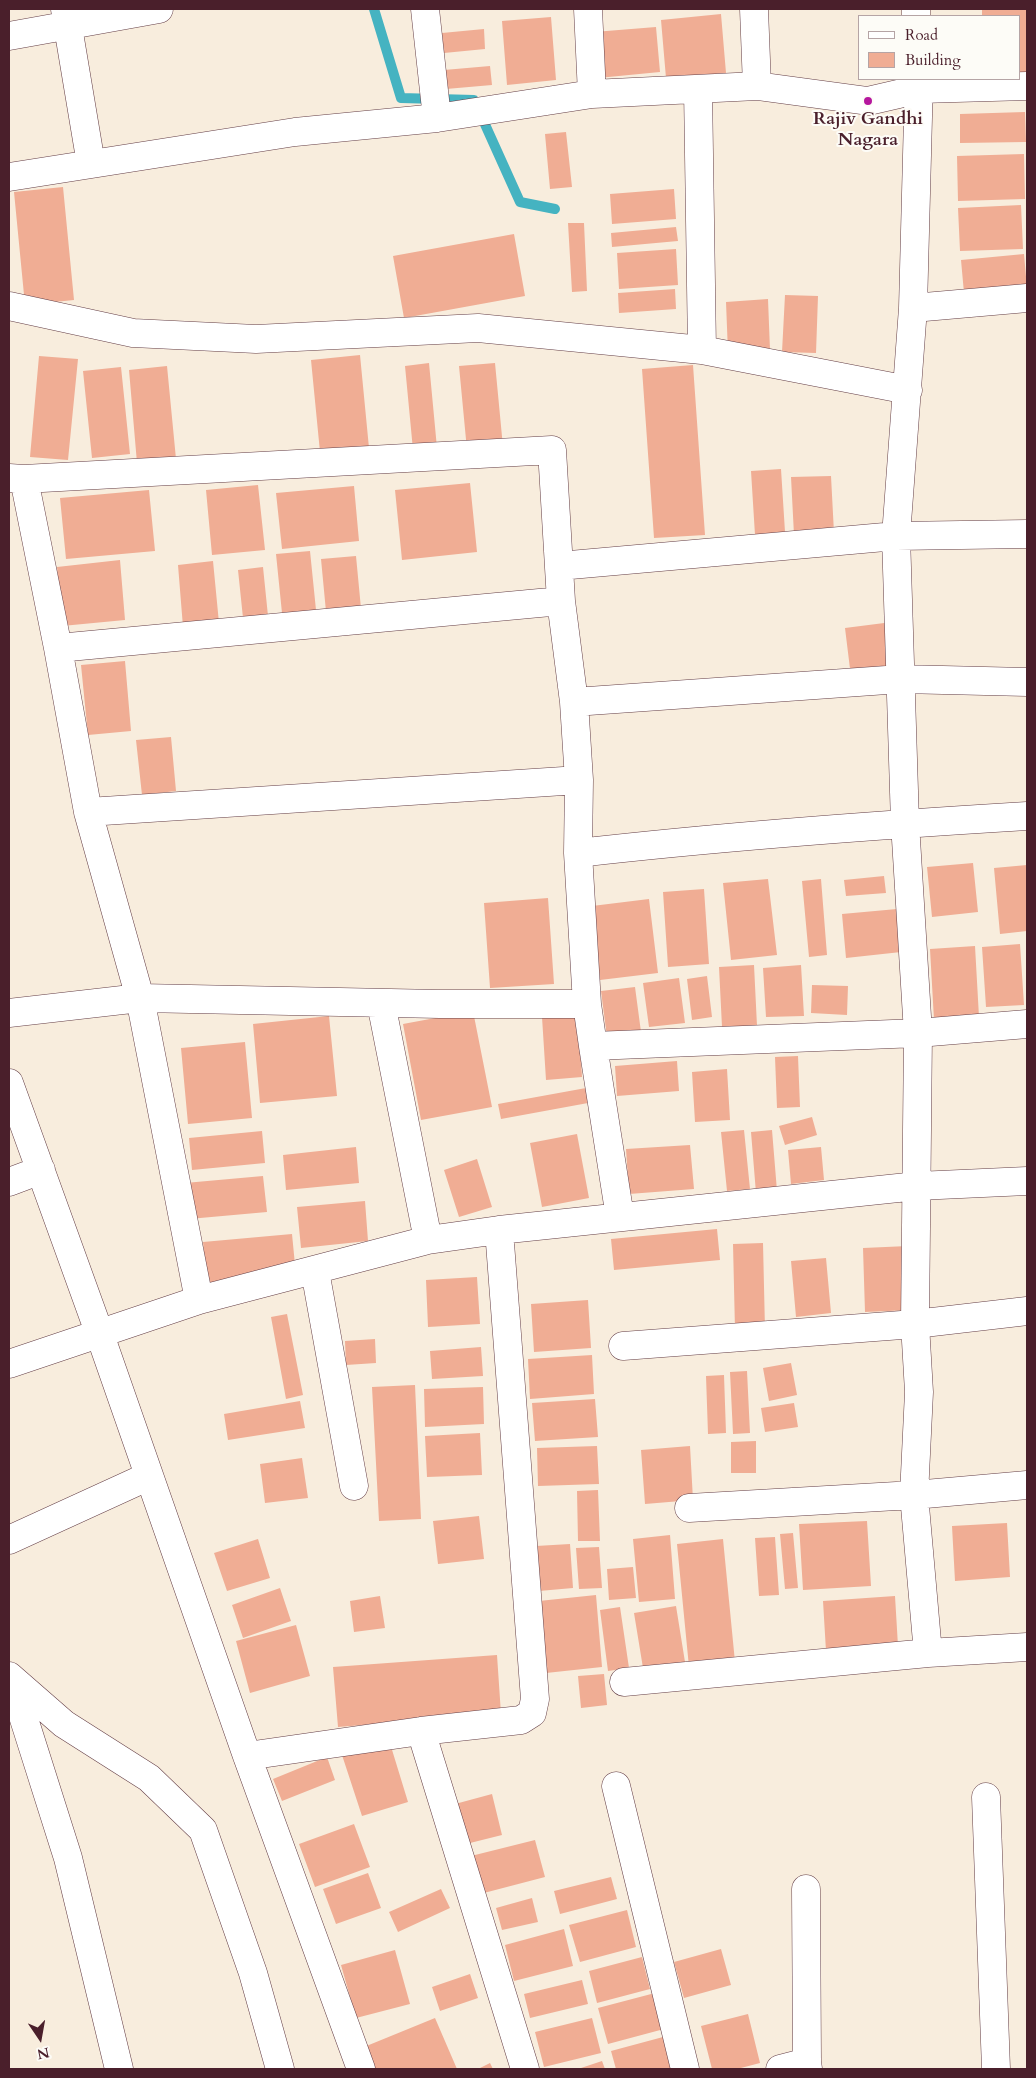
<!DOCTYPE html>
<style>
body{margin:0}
#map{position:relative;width:1036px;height:2078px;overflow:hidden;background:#f8eddd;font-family:Cardo,serif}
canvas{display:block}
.frame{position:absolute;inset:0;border:10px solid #4a1f2b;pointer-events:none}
.legend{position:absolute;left:858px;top:15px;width:162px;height:65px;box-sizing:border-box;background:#fdfcf7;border:1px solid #b5a4a5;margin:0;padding:6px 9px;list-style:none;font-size:15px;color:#4a1f2b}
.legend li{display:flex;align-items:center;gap:10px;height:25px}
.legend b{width:25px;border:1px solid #b5a4a5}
.north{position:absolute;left:15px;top:2013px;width:50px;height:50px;-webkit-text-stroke:4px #fdfcf7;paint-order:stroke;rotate:168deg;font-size:14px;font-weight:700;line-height:20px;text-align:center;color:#4a1f2b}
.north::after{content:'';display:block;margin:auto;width:18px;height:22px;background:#4a1f2b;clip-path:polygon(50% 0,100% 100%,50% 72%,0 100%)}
</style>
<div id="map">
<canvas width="1036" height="2078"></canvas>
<div class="frame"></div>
<ul class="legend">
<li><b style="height:6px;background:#fff"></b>Road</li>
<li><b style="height:14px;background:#f0ad94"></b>Building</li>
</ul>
<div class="north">N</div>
</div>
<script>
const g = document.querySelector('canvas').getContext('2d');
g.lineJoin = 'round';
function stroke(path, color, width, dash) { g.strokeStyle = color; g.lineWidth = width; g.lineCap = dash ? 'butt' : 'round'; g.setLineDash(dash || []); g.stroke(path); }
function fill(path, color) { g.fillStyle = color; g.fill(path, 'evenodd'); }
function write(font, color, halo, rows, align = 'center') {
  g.font = font + ' Cardo,serif'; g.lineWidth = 4; g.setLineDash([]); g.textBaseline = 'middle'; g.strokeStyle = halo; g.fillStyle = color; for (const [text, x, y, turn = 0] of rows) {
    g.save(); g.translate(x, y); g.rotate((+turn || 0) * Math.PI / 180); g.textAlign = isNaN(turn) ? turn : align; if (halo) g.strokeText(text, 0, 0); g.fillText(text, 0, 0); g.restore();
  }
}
stroke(new Path2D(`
 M374 9 401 98 474 100 520 202 555 209`), '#45b3c1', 10);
fill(new Path2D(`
 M982 9H1027V76H1020V16H982Z
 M721 14 726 73 666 78 661 20Z
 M551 17 556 80 507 85 502 21Z
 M656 27 660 72 598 78 594 32Z
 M484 29 485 49 444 53 442 33Z
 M490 66 492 85 446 89 444 70Z
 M1025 112 1026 142 960 143V114Z
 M566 132 572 187 550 189 545 134Z
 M1024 154 1025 199 958 201 957 156Z
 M63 187 74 300 25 305 14 192Z
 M674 189 676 219 612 224 610 194Z
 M1021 205 1023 249 960 251 958 208Z
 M568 223H584L587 291 572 292Z
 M676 227 678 241 612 247 611 233Z
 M514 234 525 296 404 318 393 256Z
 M676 249 678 285 619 289 617 253Z
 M1024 254 1027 288 964 293 961 260Z
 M675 289 676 309 619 313 618 293Z
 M785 295 818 296 816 353 782 352Z
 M768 299 770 350 728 353 726 302Z
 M360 355 369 448 320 452 311 360Z
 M39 356 78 359 68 460 30 457Z
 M429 363 437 448 413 450 405 366Z
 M495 363 503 447 467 450 459 366Z
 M693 365 705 535 654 538 642 369Z
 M167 366 176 459 137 463 129 370Z
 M121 367 130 454 92 458 83 371Z
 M781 469 785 532 755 535 751 471Z
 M831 476 834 533 794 535 791 477Z
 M470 483 477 552 402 560 395 490Z
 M258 485 265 550 212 555 206 490Z
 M354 486 359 541 282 549 276 493Z
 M149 490 155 551 66 559 60 498Z
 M310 551 316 610 282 613 276 554Z
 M356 556 362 619 327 622 321 559Z
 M120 560 125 620 62 626 57 567Z
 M213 561 219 623 183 627 178 565Z
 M263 567 268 616 243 618 238 570Z
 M892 622 895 672 851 677 845 628Z
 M125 661 131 731 88 735 81 665Z
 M171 737 176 791 142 795 136 740Z
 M973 863 978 912 932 917 927 867Z
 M1027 865V931L1000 934 994 868Z
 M884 876 886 893 846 896 844 880Z
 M768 879 777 955 731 960 723 883Z
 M821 879 827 955 809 957 802 881Z
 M704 889 709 964 668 967 663 892Z
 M548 898 554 984 490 988 484 903Z
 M649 899 658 973 600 980 592 906Z
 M897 909 901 952 846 958 842 914Z
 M1020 944 1024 1005 986 1007 982 947Z
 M975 946 979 1017 934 1020 930 949Z
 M754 965 757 1026 722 1027 719 967Z
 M801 965 804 1016 766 1017 763 968Z
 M707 976 712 1017 692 1020 687 979Z
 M679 978 685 1023 649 1027 643 983Z
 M812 985 848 986 847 1015 811 1013Z
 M635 987 641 1032 607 1037 601 991Z
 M473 1011 492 1107 421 1120 403 1024Z
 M578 1015 582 1077 546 1080 542 1017Z
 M329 1016 337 1096 260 1103 253 1024Z
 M245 1042 252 1118 188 1124 181 1048Z
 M798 1056 800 1107 777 1108 775 1057Z
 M677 1061 679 1091 617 1096 615 1066Z
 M727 1069 730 1120 695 1122 692 1072Z
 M586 1088 588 1103 501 1119 498 1104Z
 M812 1117 817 1135 785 1145 779 1126Z
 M744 1130 750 1189 727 1191 721 1132Z
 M772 1130 777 1191 756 1193 751 1132Z
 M262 1131 265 1163 192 1170 189 1138Z
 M577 1134 589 1198 542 1207 530 1143Z
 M690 1145 694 1189 629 1194 626 1149Z
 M356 1147 359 1183 286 1190 283 1155Z
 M821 1147 824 1180 791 1184 788 1150Z
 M477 1159 492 1207 459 1217 444 1170Z
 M263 1176 267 1212 189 1219 185 1183Z
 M365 1201 368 1241 301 1248 297 1207Z
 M717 1229 720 1260 614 1270 611 1239Z
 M292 1234 296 1275 207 1283 203 1242Z
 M763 1243 765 1330H735L733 1244Z
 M908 1246 911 1310 865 1312 863 1248Z
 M826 1258 831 1313 796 1317 791 1261Z
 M477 1277 480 1324 428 1327 426 1280Z
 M588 1300 591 1348 534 1352 531 1304Z
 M287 1314 303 1395 286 1399 271 1317Z
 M375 1339 376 1363 346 1365 345 1341Z
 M481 1347 483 1376 432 1379 430 1351Z
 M592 1355 594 1394 530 1399 528 1359Z
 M791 1363 797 1395 769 1401 763 1368Z
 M747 1371 750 1433 733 1434 730 1372Z
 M724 1375 726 1433 708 1434 706 1376Z
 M415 1385 421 1519 379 1521 372 1387Z
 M483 1387 484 1424 425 1427 424 1389Z
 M595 1399 598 1437 535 1441 532 1403Z
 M300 1401 305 1428 228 1440 224 1414Z
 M794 1403 798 1427 765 1432 761 1408Z
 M480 1433 482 1475 427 1477 425 1436Z
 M756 1441V1473H731V1442Z
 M597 1446 599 1484 538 1486 537 1448Z
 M690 1446 693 1500 645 1504 641 1450Z
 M302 1458 308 1498 265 1503 260 1464Z
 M598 1490 600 1541H578L577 1491Z
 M479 1516 484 1559 438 1564 433 1521Z
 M867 1521 871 1586 803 1590 799 1524Z
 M1007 1523 1010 1577 955 1581 952 1526Z
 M793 1533 798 1588 785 1589 780 1534Z
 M670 1535 675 1599 639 1602 633 1539Z
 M775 1537 779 1595 759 1596 755 1538Z
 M258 1539 270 1578 227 1591 214 1553Z
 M723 1539 735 1662 689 1667 677 1544Z
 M570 1544 573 1588 539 1591 536 1546Z
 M599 1547 602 1588 579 1589 576 1548Z
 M633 1567 636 1598 609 1600 607 1569Z
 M280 1588 291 1621 243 1638 232 1605Z
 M596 1595 602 1667 546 1673 539 1601Z
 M380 1596 385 1628 354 1632 350 1601Z
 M895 1596 898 1646 826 1651 823 1601Z
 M676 1606 685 1662 643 1668 634 1613Z
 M620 1607 629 1668 608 1671 600 1610Z
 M296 1625 310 1676 250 1693 236 1641Z
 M497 1655 501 1714 338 1727 333 1667Z
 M604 1674 607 1705 581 1708 578 1676Z
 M389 1740 408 1802 362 1816 342 1755Z
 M327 1757 335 1780 282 1801 273 1779Z
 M492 1794 502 1835 466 1844 455 1804Z
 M354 1824 370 1867 315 1887 299 1844Z
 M535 1840 545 1877 480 1894 471 1856Z
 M368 1873 381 1908 336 1924 323 1889Z
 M611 1877 617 1899 560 1914 554 1891Z
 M441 1889 450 1908 398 1932 389 1912Z
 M532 1898 538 1922 502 1930 496 1908Z
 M627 1910 636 1947 580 1962 569 1925Z
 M564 1929 573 1966 514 1981 505 1945Z
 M721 1949 731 1985 684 1998 674 1962Z
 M395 1950 410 2004 356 2018 341 1965Z
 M642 1957 650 1989 597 2003 589 1971Z
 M470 1974 478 1998 440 2011 432 1987Z
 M582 1980 588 2004 530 2018 524 1994Z
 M655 1993 664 2029 608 2044 598 2008Z
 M748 2014 760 2063 737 2069H712L701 2026Z
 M435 2018 457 2069H374L364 2047Z
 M592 2018 601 2053 544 2067 535 2032Z
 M663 2037 671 2069H616L611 2051Z
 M602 2061 605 2069H578Z
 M490 2063 493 2069H478Z`), '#f0ad94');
const minor = new Path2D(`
 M65 9 91 164
 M425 9 437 118
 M588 9 592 94
 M754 9 757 86
 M916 9V16
 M9 36 159 9
 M919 79 913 308 896 536 905 823 918 1033 915 1324 919 1392 914 1495 928 1653
 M698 89 702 350 908 390
 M9 177 295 132 437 118 592 94 757 86 868 101 920 89 1027 86
 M9 306 133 333 256 339 478 328 702 350
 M913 308 1027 298
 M9 478 24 479 552 450 561 601 574 702 579 780 578 853 587 1004
 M24 479 58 648 88 812 140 998 199 1300
 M559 566 896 536 1027 534
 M58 648 561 601
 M574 702 901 679 1027 682
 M88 812 579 780
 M578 853C727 836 877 825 1027 816
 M381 1003 428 1240
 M9 1013 140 998 440 1004H587L593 1046 918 1033 1027 1024
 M593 1046 620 1217
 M9 1083 99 1332 247 1756 361 2069
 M9 1182 41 1170
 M315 1271 354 1486
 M623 1346 915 1324 1027 1311
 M9 1364 199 1300 428 1240 499 1230 917 1186 1027 1181
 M689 1508 914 1495 1027 1485
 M9 1540 149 1476
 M9 1676 64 1724 149 1778 203 1830 253 1973 280 2069
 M11 1678 68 1858 119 2069
 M624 1682 928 1653 1027 1647
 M421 1731 525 2069
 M247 1756 421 1731 521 1720 532 1713 535 1699 499 1230
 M616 1786 685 2069
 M986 1797 996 2069
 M806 1889 807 2062
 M780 2069 807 2062 808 2069`);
stroke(minor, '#643e46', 29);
stroke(minor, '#fff', 28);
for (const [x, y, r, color] of [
 [868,101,5,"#b5179e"]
]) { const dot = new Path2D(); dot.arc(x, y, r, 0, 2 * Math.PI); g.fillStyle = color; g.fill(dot); stroke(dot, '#fdfcf7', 2); }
write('bold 18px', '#4a1f2b', '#fdfcf7', [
 ["Rajiv Gandhi",868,120],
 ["Nagara",868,141]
]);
</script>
